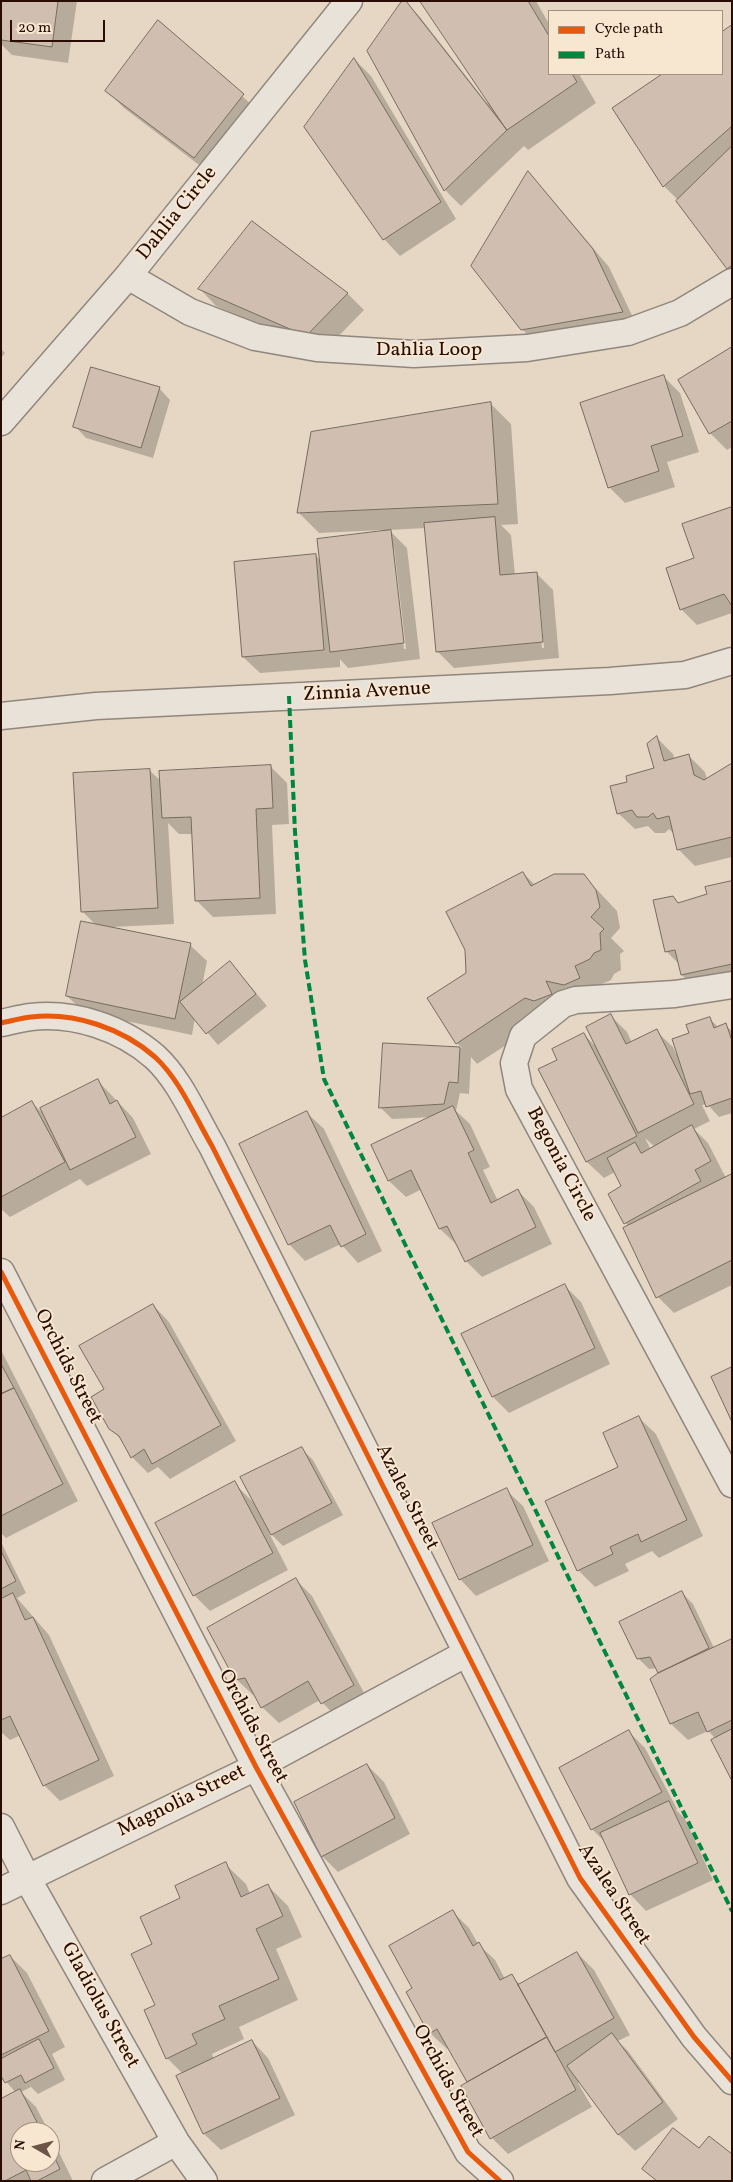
<!DOCTYPE html>
<style>
body{margin:0}
#map{position:relative;width:733px;height:2182px;overflow:hidden;background:#e5d7c4;font-family:Vollkorn,serif}
canvas{display:block}
.frame{position:absolute;inset:0;border:2px solid #290d04;pointer-events:none}
.legend{position:absolute;left:548px;top:10px;width:175px;height:65px;box-sizing:border-box;background:#f7e6d0;border:1px solid #a58f7e;margin:0;padding:6px 9px;list-style:none;font-size:15px;color:#290d04}
.legend li{display:flex;align-items:center;gap:10px;height:25px}
.legend b{width:25px;border:1px solid #a58f7e}
.north{position:absolute;left:10px;top:2122px;width:50px;height:50px;box-sizing:border-box;background:#f7e6d0;border:1px solid #a58f7e;border-radius:50%;rotate:278deg;font-size:14px;font-weight:700;line-height:20px;text-align:center;color:#290d04}
.north::after{content:'';display:block;margin:auto;width:18px;height:22px;background:#6b5447;clip-path:polygon(50% 0,100% 100%,50% 72%,0 100%)}
.scale{position:absolute;left:10px;top:20px;width:95px;height:22px;box-sizing:border-box;border:2px solid #290d04;border-top:0;padding-left:6px;font-size:15px;line-height:18px;white-space:nowrap;color:#290d04;-webkit-text-stroke:4px #f7e6d0;paint-order:stroke}
</style>
<div id="map">
<canvas width="733" height="2182"></canvas>
<div class="frame"></div>
<ul class="legend">
<li><b style="height:6px;background:#e8590c"></b>Cycle path</li>
<li><b style="height:6px;background:#00873e"></b>Path</li>
</ul>
<div class="north">N</div>
<div class="scale">20 m</div>
</div>
<script>
const g = document.querySelector('canvas').getContext('2d');
g.lineJoin = 'round';
function fill(path, color) { g.fillStyle = color; g.fill(path, 'evenodd'); }
function stroke(path, color, width, dash) { g.strokeStyle = color; g.lineWidth = width; g.lineCap = dash ? 'butt' : 'round'; g.setLineDash(dash || []); g.stroke(path); }
function write(font, color, halo, rows, align = 'center') {
  g.font = font + ' Vollkorn,serif'; g.lineWidth = 4; g.setLineDash([]); g.textBaseline = 'middle'; g.strokeStyle = halo; g.fillStyle = color; for (const [text, x, y, turn = 0] of rows) {
    g.save(); g.translate(x, y); g.rotate((+turn || 0) * Math.PI / 180); g.textAlign = isNaN(turn) ? turn : align; if (halo) g.strokeText(text, 0, 0); g.fillText(text, 0, 0); g.restore();
  }
}
fill(new Path2D(`
 M1 1H77L68 63 12 55 1 44Z
 M405 1 420 17 487 103 489 102 422 1H536L549 24V74H579L596 103 528 150 524 146 461 206 445 190 369 51Z
 M158 22 260 112 211 174 124 108 107 91Z
 M732 26V272L678 200 664 186 614 108 664 74H722V33Z
 M355 60 371 76 456 219 400 256 384 239Z
 M528 173 544 190 609 267 638 328 538 345 522 329Z
 M252 222 348 294 364 310 323 352 216 306 200 289Z
 M1 349 5 353 1 358Z
 M732 349V447L727 450 710 433 679 381Z
 M664 377 680 393 699 452 667 462 675 487 625 503 609 487Z
 M159 388 170 400 153 458 86 438 75 426Z
 M490 403 511 424 518 524 501 525 511 535 515 575 536 573 553 590 559 658 454 668 437 651 426 528 389 530 407 548 420 659 348 668 340 659V667L260 673 243 657 316 556 321 561 383 532V530L319 533 299 513ZM392 548H394L406 649H404ZM537 590H539L544 648H542Z
 M732 508V613L697 625 681 609 696 559Z
 M657 738 673 754 675 760 689 756 705 772 707 779 732 764V857L695 866 679 850 675 835 669 829 665 833H655L648 826 635 829 618 813 629 782 655 769Z
 M271 767 287 783 289 824 272 825 276 914 213 917 196 900 193 834H179L168 823 174 924 112 927 190 945 207 961 202 986 230 962 267 1006 218 1045 195 1018 192 1035 84 1012 67 996 96 925 83 912 149 770 161 781Z
 M523 873 535 885 583 875 617 911 620 928 611 938 624 951 620 954 621 970 614 974 611 980 595 987 477 1064 471 1057 469 1094 460 1093 456 1111 470 1124 490 1167 483 1170 498 1201 518 1191 534 1207 552 1244 482 1277 466 1261 457 1245 440 1229 422 1189 406 1197 389 1181 373 1146 434 1117 392 1119 381 1108 384 1044 462 1048 457 1043 468 973Z
 M732 882V984L698 991 682 975 680 965 666 951 672 897 680 904 708 894Z
 M611 1016 627 1032 632 1043 656 1031 673 1047 676 1054 690 1034 709 1018 718 1027 725 1025 732 1031V1113L719 1117 707 1104 702 1105 710 1121 694 1129 708 1143 726 1178 732 1175V1285L674 1313 658 1297 629 1226 625 1223 623 1186 615 1172 604 1178 587 1162 540 1070 559 1060 584 1034 596 1047ZM645 1138 655 1147 651 1150Z
 M98 1081 133 1118 151 1154 87 1186 80 1179 10 1217 1 1209V1119L32 1103 44 1114Z
 M307 1113 324 1129 382 1251 358 1263 341 1244 305 1261 289 1244Z
 M565 1286 581 1302 610 1364 509 1413 493 1397Z
 M153 1305 169 1322 236 1441 170 1479 158 1467 148 1473 132 1457 123 1441 110 1428 106 1390Z
 M1 1350 78 1501 6 1538 1 1533Z
 M639 1418 656 1434 703 1536 659 1558 652 1551 625 1564 629 1571 595 1587 578 1570 546 1501 620 1467Z
 M302 1449 313 1460 343 1515 283 1546 268 1531 288 1570 210 1611 194 1595 234 1483 254 1503Z
 M506 1490 523 1506 549 1561 476 1596 460 1579Z
 M1 1542 26 1593 17 1598 49 1635 114 1776 60 1801 44 1785 21 1735 10 1740 1 1732Z
 M296 1580 312 1596 369 1702 338 1719 320 1700 279 1723 262 1707 256 1695H253L236 1679Z
 M682 1593 693 1604 714 1648 732 1641V1778L716 1739 708 1731 688 1740 671 1724 651 1679 660 1673 657 1668 649 1669 638 1658Z
 M629 1732 645 1748 677 1809 676 1810 685 1819 713 1880 646 1911 630 1894 606 1843 592 1829Z
 M367 1765 384 1782 410 1834 338 1872 322 1856Z
 M225 1864 246 1884 250 1894 268 1886 288 1906 302 1937 276 1949 298 2000 239 2027 244 2039 212 2054 214 2059 252 2041 268 2058 295 2115 221 2150 204 2134 178 2077 183 2074 167 2058 156 2006 154 1945 181 1898Z
 M453 1912 469 1928 478 1944 495 1960 505 1979 511 1976 521 1985 577 1953 594 1970 630 2035 618 2041 628 2051 678 2119 635 2151 619 2135 580 2082 578 2083 592 2107 508 2154 492 2138 469 2083 449 2048 447 2049 430 2033 414 1989Z
 M10 1956 27 1973 65 2047 52 2054 65 2080 38 2094 31 2087 21 2092 36 2107 49 2132H20V2162H50V2134L73 2181H1V2097L3 2099 16 2093 4 2079 1 2080V1961Z`), '#0003');
const building = new Path2D(`
 M1 1H58L52 47 1 40Z
 M402 1H406L507 130 444 191 367 51Z
 M420 1H528L549 36V74H572L577 82 507 130Z
 M158 20 244 94 194 158 105 91Z
 M732 25V126L663 187 612 108 662 74H722V32Z
 M354 58 441 202 383 240 304 127Z
 M732 146V265L727 269 676 201Z
 M528 171 593 249 623 312 521 330 471 266Z
 M252 221 348 293 306 336 198 289Z
 M732 347V421L709 434 678 380Z
 M91 367 160 387 141 448 73 427Z
 M664 375 683 436 651 446 659 471 608 488 580 403Z
 M491 402 498 504 297 513 311 432Z
 M732 507V606L724 594 680 610 666 568 694 558 682 524Z
 M495 517 500 575 537 572 543 642 436 652 424 523Z
 M391 530 404 643 330 652 317 539Z
 M316 554 324 650 242 657 234 562Z
 M657 736 664 761 689 754 694 775 704 780 732 763V837L677 850 669 816 657 819 653 813 648 817H637L632 810 617 814 610 786 627 782 626 776 654 768 647 744Z
 M271 765 273 808 256 809 260 898 195 901 191 817 162 818 159 771Z
 M150 769 158 908 81 912 73 773Z
 M523 872 531 886 554 874H584L596 890 600 907 591 917 604 929 600 933 601 950 594 953 590 959 575 966 580 978 564 985 546 981 552 994 534 1001 525 998 456 1044 427 998 466 973 465 950 446 912Z
 M732 881V964L681 975 675 950 665 952 653 900 673 896 678 903 707 894 705 887Z
 M81 921 191 943 175 1019 66 996Z
 M230 961 256 994 206 1034 180 1002Z
 M611 1014 626 1044 657 1029 694 1104 638 1133 586 1027Z
 M710 1017 714 1028 726 1023 732 1041V1098L706 1107 701 1091 690 1094 672 1039 689 1033 686 1025Z
 M584 1033 637 1136 586 1162 538 1069 557 1060 552 1049Z
 M383 1043 460 1047 458 1083 449 1082 444 1104 379 1108Z
 M98 1079 110 1104 117 1100 136 1137 70 1170 40 1108Z
 M32 1101 65 1162 1 1197V1118Z
 M453 1106 474 1150 468 1153 491 1203 518 1189 536 1227 465 1262 447 1226 439 1229 411 1170 388 1181 371 1145Z
 M307 1111 366 1234 341 1247 330 1225 288 1245 239 1144Z
 M692 1125 711 1161 695 1170 701 1181 624 1224 608 1194 621 1186 607 1158 635 1142 641 1153Z
 M732 1174V1260L656 1298 623 1228Z
 M565 1284 595 1348 492 1397 461 1334Z
 M153 1304 221 1425 152 1464 144 1449 131 1458 119 1436 109 1429 91 1397 104 1389 79 1346Z
 M1 1364 14 1388 1 1394Z
 M732 1367V1422L711 1377Z
 M14 1388 63 1484 1 1516V1394Z
 M639 1416 687 1520 641 1542 638 1534 610 1547 613 1554 577 1571 545 1501 618 1467 603 1433Z
 M302 1447 332 1503 271 1535 240 1477Z
 M235 1481 273 1553 193 1596 155 1523Z
 M507 1488 533 1545 459 1580 432 1523Z
 M1 1551 16 1581 1 1589Z
 M296 1578 354 1685 321 1704 308 1681 261 1708 245 1678 235 1680 207 1628Z
 M682 1591 709 1648 658 1673 650 1657 637 1659 619 1622Z
 M13 1593 25 1620 33 1617 99 1760 43 1786 10 1716 1 1720V1599Z
 M732 1639V1720L707 1732 698 1712 670 1724 650 1679 658 1673Z
 M732 1729V1781L711 1740Z
 M629 1730 662 1792 591 1830 559 1768Z
 M367 1764 395 1818 321 1857 294 1802Z
 M669 1801 698 1863 629 1895 600 1833Z
 M226 1862 241 1897 268 1884 283 1916 256 1929 279 1979 219 2006 225 2019 192 2034 197 2044 166 2059 144 2010 155 2005 131 1954 152 1944 140 1917 180 1898 175 1886Z
 M453 1910 473 1946 479 1942 500 1980 512 1974 547 2037 467 2082 437 2029 429 2034 406 1992 412 1988 389 1946Z
 M577 1952 614 2018 555 2052 518 1985Z
 M10 1955 49 2031 1 2055V1959Z
 M612 2033 663 2102 618 2135 567 2066Z
 M547 2037 576 2090 490 2139 461 2086Z
 M39 2039 54 2068 25 2083 21 2075 5 2083 1 2076V2059Z
 M252 2040 280 2098 203 2134 176 2076Z
 M20 2089 42 2132H20V2162H50V2148L60 2169 37 2181H31L26 2170 5 2181H1V2099Z
 M673 2128 699 2148 709 2136 732 2154V2181H657L642 2169Z`);
fill(building, '#d0bfb1');
stroke(building, '#776b61', 1);
const minor = new Path2D(`
 M128 276 190 312 255 337 317 348 414 354 527 348 628 332 680 313 732 282
 M1 422 128 276 349 1
 M1 716 96 706 610 681 685 675 732 661
 M732 985 675 994 576 1000 563 1004 523 1036 514 1063 519 1089 732 1484
 M1 1023C11 1021 21 1018 31 1017 74 1012 122 1028 155 1057 180 1080 195 1117 212 1146L580 1878 694 2037 732 2081
 M1 1272 256 1767 468 2152 500 2181
 M1 1827 27 1878 176 2142 204 2181
 M1 1891 256 1767 467 1653
 M105 2181 176 2142`);
stroke(minor, '#91867b', 29);
stroke(minor, '#e9e2d9', 26);
stroke(new Path2D(`
 M289 696 295 832 305 960 324 1079 732 1911`), '#00873e', 4, [8, 4]);
stroke(new Path2D(`
 M1 1023C11 1021 21 1018 31 1017 74 1012 122 1028 155 1057 180 1080 195 1117 212 1146L580 1878 694 2037 732 2081
 M1 1272 256 1767 468 2152 500 2181`), '#e8590c', 5);
write('20px', '#290d04', '#f7e6d0', [
 ["Dahlia Circle",178,214,-51],
 ["Dahlia Loop",429,351],
 ["Zinnia Avenue",367,693,-3],
 ["Begonia Circle",560,1165,62],
 ["Orchids Street",67,1367,63],
 ["Azalea Street",406,1498,63],
 ["Orchids Street",252,1727,62],
 ["Magnolia Street",182,1802,-26],
 ["Azalea Street",613,1895,57],
 ["Gladiolus Street",99,2006,61],
 ["Orchids Street",447,2082,61]
]);
</script>
